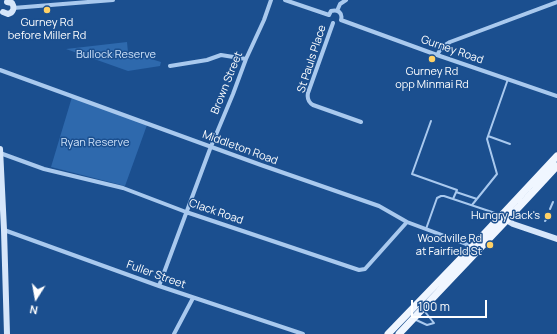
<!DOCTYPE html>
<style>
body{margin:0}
#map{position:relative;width:557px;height:334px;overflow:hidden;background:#1b4f8f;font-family:Manrope,sans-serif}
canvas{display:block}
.north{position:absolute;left:16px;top:278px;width:40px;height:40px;-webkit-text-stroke:3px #1b4f8f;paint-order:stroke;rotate:191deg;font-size:11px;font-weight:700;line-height:16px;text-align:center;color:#fff}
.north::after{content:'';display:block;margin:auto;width:14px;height:18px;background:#fff;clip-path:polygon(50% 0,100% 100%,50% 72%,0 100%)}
.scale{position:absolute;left:411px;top:300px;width:76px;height:18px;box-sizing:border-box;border:2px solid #fff;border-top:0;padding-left:5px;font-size:12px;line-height:14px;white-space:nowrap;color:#fff;-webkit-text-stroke:3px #1b4f8f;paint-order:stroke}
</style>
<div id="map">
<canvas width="557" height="334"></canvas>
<div class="north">N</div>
<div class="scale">100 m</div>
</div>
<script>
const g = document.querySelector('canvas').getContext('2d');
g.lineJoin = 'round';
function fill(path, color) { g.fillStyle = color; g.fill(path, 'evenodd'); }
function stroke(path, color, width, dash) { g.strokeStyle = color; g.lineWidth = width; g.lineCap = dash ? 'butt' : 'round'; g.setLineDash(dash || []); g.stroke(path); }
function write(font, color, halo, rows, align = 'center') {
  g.font = font + ' Manrope,sans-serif'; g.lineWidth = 3; g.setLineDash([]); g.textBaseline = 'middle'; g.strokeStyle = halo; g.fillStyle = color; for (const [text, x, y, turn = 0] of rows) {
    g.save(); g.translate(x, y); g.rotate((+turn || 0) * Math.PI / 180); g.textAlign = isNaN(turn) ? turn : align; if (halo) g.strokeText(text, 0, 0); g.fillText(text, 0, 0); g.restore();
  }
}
fill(new Path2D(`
 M127 42 128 52 161 62 160 66 128 71 66 49Z
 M72 97 147 125 125 186 51 167Z`), '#2e69ad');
stroke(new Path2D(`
 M431 121 412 174 457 190 453 199
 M488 136 510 144
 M456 192 477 199
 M472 205 497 174 487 139 508 79
 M550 209 553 202
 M545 221 546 220
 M426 229 437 198 441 196H444L495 213 499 216
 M414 319 427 325 434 323 426 313 424 309`), '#a9c9ee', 2);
stroke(new Path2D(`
 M285 0 329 15
 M13 8 113 0
 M337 11 340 4 346 0
 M329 15 331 11C338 9 343 13 341 20
 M341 20 437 55 557 96
 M333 23 308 93C307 98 308 102 313 105L361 122
 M437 55 442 47 450 42 557 2
 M170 66 207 60 221 55 246 59
 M0 70 261 165 379 206 407 222 466 244 471 248
 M0 153 44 169 123 188 186 212 359 270 365 269 407 222
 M4 230 159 286 303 334
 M159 286 210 149 233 94 246 59 264 20 271 0
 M174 334 193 298`), '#a9c9ee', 4);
stroke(new Path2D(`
 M3 12 8 14C13 13 15 8 12 3L7 2
 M0 149 4 230 7 334
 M503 218 513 224 557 239`), '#d6e6fa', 6);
stroke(new Path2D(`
 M388 334 471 248 557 156
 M399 334C451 278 505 223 557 166`), '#f0f6ff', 7);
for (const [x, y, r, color] of [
 [47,10,4,"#ffd166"],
 [432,59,4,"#ffd166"],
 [548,216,4,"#ffd166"],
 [490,245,4,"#ffd166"]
]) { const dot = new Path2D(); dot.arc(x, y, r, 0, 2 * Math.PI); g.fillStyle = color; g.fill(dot); stroke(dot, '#1b4f8f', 1.5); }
write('11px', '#fff', '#1b4f8f', [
 ["Gurney Rd",47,23],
 ["before Miller Rd",47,36],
 ["Gurney Rd",432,72],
 ["opp Minmai Rd",432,85],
 ["Hungry Jack's",540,216,"right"],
 ["Woodville Rd",482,239,"right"],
 ["at Fairfield St",482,252,"right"]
]);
write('11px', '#fff', '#1b4f8f', [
 ["Gurney Road",452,50,19],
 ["St Pauls Place",312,59,-72],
 ["Brown Street",227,83,-68],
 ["Middleton Road",240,148,20],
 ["Clack Road",216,212,19],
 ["Fuller Street",156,275,20]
]);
write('11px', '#cfe3fa', '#1b4f8f', [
 ["Bullock Reserve",116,55],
 ["Ryan Reserve",95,143]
]);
</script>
